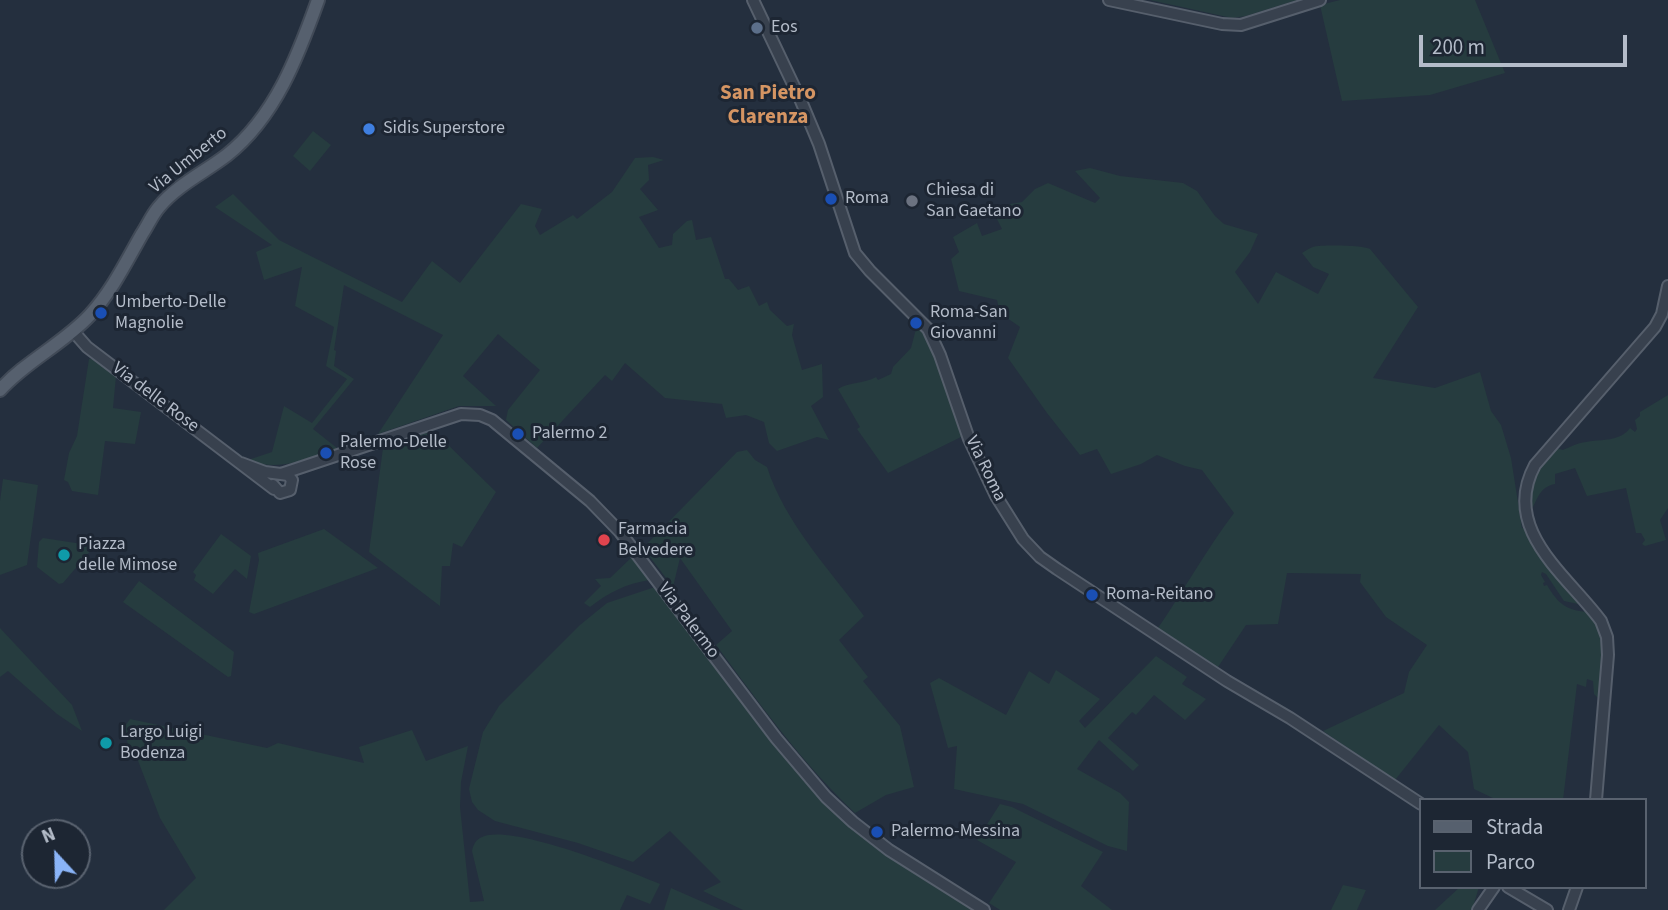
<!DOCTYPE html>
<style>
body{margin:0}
#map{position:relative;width:1668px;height:910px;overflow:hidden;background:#242f3e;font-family:"Source Sans 3",sans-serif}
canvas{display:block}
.legend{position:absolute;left:1419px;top:798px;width:228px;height:91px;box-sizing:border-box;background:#1d2633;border:2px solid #59626f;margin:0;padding:9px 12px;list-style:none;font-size:21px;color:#b4bcc9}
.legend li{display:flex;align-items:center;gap:14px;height:35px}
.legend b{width:35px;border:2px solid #59626f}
.north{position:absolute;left:21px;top:819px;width:70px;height:70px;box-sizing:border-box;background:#1d2633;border:2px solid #59626f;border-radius:50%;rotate:338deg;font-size:19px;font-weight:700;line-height:28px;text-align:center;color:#b4bcc9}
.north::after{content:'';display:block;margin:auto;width:24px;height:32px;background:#8ab4f8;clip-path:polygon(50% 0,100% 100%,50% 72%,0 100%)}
.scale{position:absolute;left:1419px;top:35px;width:208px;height:32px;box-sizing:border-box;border:4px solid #b4bcc9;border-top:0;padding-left:9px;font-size:21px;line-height:24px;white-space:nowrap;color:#b4bcc9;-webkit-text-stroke:5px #1d2633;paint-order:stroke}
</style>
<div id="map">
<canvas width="1668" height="910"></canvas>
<ul class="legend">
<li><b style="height:9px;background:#56606e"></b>Strada</li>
<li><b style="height:19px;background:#263c3f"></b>Parco</li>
</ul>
<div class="north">N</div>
<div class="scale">200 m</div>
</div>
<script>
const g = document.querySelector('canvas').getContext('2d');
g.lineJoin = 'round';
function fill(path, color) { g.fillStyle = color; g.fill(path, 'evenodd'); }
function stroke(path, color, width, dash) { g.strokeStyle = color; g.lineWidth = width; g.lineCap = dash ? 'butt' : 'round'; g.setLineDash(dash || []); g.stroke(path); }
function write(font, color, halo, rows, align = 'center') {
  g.font = font + ' "Source Sans 3",sans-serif'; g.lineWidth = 6; g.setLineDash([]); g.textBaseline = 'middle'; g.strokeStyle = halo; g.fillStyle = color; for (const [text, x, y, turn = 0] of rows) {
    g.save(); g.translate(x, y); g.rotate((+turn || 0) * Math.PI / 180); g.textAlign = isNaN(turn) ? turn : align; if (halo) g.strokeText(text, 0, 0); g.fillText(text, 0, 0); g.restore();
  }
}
fill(new Path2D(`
 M1150 0H1297L1246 16 1232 18Z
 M1340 0H1475L1505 73 1430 95 1342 101 1320 5Z
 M313 131 331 145 310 171 293 156Z
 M653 157 664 160 648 165 649 180 640 189 658 210 639 217 659 248 672 245 673 234 687 221 692 220 696 240 711 237 725 279H729L738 290 749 286 759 306 767 302 770 310 787 326 794 324 792 335 802 370 822 364 823 397 811 406 829 440 817 437 777 451 769 443 764 422 746 415 726 418 722 404 665 398 625 363 612 381 605 375 537 448 506 420 508 410 540 370 498 334 463 376 496 406H459L378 434 443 335 344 285 334 350 336 351 334 366 354 379 313 429 337 448C306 458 281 473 248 460L272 452 284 406 312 423 347 379 326 366 334 327 295 306 302 267 264 280 256 252 272 245 215 207 233 194 279 240 402 302 432 261 460 283 521 204 542 209 535 226 540 235 573 215 577 219 612 192 635 158Z
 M1090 168 1120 176 1183 183 1197 191 1215 216 1224 224 1258 234 1250 252 1235 272 1258 304 1276 272 1318 294 1329 274 1313 267 1302 253C1307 250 1312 246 1318 246 1327 245 1363 245 1370 249L1418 307 1373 378 1435 388 1480 372 1491 411 1501 425 1511 458 1522 528 1526 529 1533 548 1583 605 1564 601 1546 574 1542 572 1541 575 1545 582 1543 583 1544 586 1547 585C1558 604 1567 611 1589 612L1599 625 1601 641 1603 640 1601 701 1594 694 1593 681 1587 679 1586 687 1577 684 1563 800H1497L1474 789 1468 752 1439 725 1395 780 1323 731 1404 693 1409 672 1427 645 1386 617 1360 582 1361 574 1287 573 1278 624 1246 625 1218 667 1158 628C1184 590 1206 550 1234 513L1202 470 1185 466 1157 455 1141 464 1111 474 1097 449 1080 455 1047 413 1008 358 1020 327 1000 313 997 300 959 291 951 259 959 252 953 237 977 223 982 236 1002 229 991 207 1022 202 1035 189 1048 183 1095 203 1100 198 1075 171Z
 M917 325 929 341 963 436 888 473 857 429 860 427 838 389C848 382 864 384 876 377L878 380 891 374 893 367 911 348Z
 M89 359H94L116 376 113 408 141 412 135 444 105 441 98 495 72 491 68 482 64 480 69 453 77 436Z
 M1668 395V508L1660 520 1666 540 1645 546 1642 544 1645 540 1641 533H1636L1626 488 1587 496 1575 468 1555 474V484C1541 487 1539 495 1533 507L1528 504C1528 481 1542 464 1556 448L1563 450C1570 447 1577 443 1586 442 1601 439 1620 442 1630 428L1635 432 1637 429 1635 420 1640 416V412Z
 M433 430 496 492 462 547 453 543 450 566H442L440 606 369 552 383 448Z
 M747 450 755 460 767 467C785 523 830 570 864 616L839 640 868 677 863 681 900 726 914 787 886 795 855 813C802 763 760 704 716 645L732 631 680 558 673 587 643 548 737 452Z
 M3 479 38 485 27 565 0 575V501Z
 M324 529 378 568 254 614 249 612 259 560 258 553Z
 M221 534 251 556 247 579 235 569 213 594 194 580 196 575 193 572Z
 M43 538 89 545 92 549 63 583 59 584 37 567 39 542Z
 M632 557 649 580C626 584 609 592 590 607L584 603 601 586 595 579 610 578Z
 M139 581 234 652 231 676 228 677 123 602Z
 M655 587 772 743 825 803 974 910H743L703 891 721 882 670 831 633 862 578 843 495 821 478 810 472 802 469 789 483 732 499 706 580 625 607 603Z
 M0 628 72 705 82 731 57 714 8 671 0 677Z
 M1156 656 1187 677 1182 684 1206 699 1185 720 1154 695 1136 715 1132 712 1108 738 1139 765 1133 771 1099 740 1077 769 1120 793 1129 802 1127 851 1108 846 1023 804 954 789 957 746 948 748 930 683 939 678 1006 715 1029 671 1049 684 1056 670 1100 699 1079 721 1085 728Z
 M130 719 267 748 278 743 364 763 359 747 412 730 426 761 468 746 461 782 460 807 470 902 484 901 472 851C473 846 475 841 480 838 507 821 629 871 660 884L650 904 627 895 620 910H164L196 878 160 818 137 758 129 754 125 726Z
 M1000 804 1012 807 1103 852 1081 886 1112 910H1000L989 903 1016 862 977 840Z
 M1343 885 1366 890 1357 910H1331Z
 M1460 887H1479L1472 910H1435Z
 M671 888 721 910H664Z`), '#263c3f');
const minor = new Path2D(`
 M753 0 801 101 819 144 855 253 870 271 928 329 940 355 969 439 996 496 1023 539 1040 557 1057 569 1227 681 1290 718 1421 804
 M1109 0 1222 24 1241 25 1320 0
 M73 331 87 347 274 489
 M241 463 265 472 281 474 461 414 480 415 492 420 590 501 620 532 776 738 826 797 853 822 889 850 984 910
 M273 485 280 493 290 490 292 480 288 475 281 474
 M1596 800 1608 655 1607 637 1601 621C1567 575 1500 529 1535 465L1655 327 1662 314 1668 286
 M1508 887 1547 910
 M1478 910 1494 887
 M1569 910 1577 887`);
const major = new Path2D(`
 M0 390C26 361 63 344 90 315 112 291 126 262 142 234 148 225 152 215 159 207 177 185 205 172 227 155 275 117 298 56 318 0`);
stroke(minor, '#565f6c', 14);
stroke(major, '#414a57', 16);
stroke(minor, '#38414e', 10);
stroke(major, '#56606e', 12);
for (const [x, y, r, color] of [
 [757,28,7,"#5c6f8a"],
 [369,129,7,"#3f7fe0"],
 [831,199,7,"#1a4fb4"],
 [912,201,7,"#6b7280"],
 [101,313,7,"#1a4fb4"],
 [916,323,7,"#1a4fb4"],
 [518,434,7,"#1a4fb4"],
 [326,453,7,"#1a4fb4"],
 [604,540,7,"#e0444e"],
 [64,555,7,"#0f9aa8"],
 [1092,595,7,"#1a4fb4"],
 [106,743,7,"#0f9aa8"],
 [877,832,7,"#1a4fb4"]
]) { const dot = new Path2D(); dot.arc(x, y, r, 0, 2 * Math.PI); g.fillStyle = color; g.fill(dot); stroke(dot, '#1d2633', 2.5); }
write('18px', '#b4bcc9', '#1d2633', [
 ["Eos",771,28],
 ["Sidis Superstore",383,129],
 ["Chiesa di",926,191],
 ["San Gaetano",926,212],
 ["Roma",845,199],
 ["Umberto-Delle",115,303],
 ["Magnolie",115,324],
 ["Roma-San",930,313],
 ["Giovanni",930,334],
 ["Palermo 2",532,434],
 ["Palermo-Delle",340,443],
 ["Rose",340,464],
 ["Farmacia",618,530],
 ["Belvedere",618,551],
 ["Piazza",78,545],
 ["delle Mimose",78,566],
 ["Roma-Reitano",1106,595],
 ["Largo Luigi",120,733],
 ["Bodenza",120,754],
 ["Palermo-Messina",891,832]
], 'left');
write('18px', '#b4bcc9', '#1d2633', [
 ["Via Umberto",189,161,-39],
 ["Via delle Rose",155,398,37],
 ["Via Roma",985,469,64],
 ["Via Palermo",688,621,53]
]);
write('bold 21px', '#d59563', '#1d2633', [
 ["San Pietro",768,94],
 ["Clarenza",768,118]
]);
</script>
